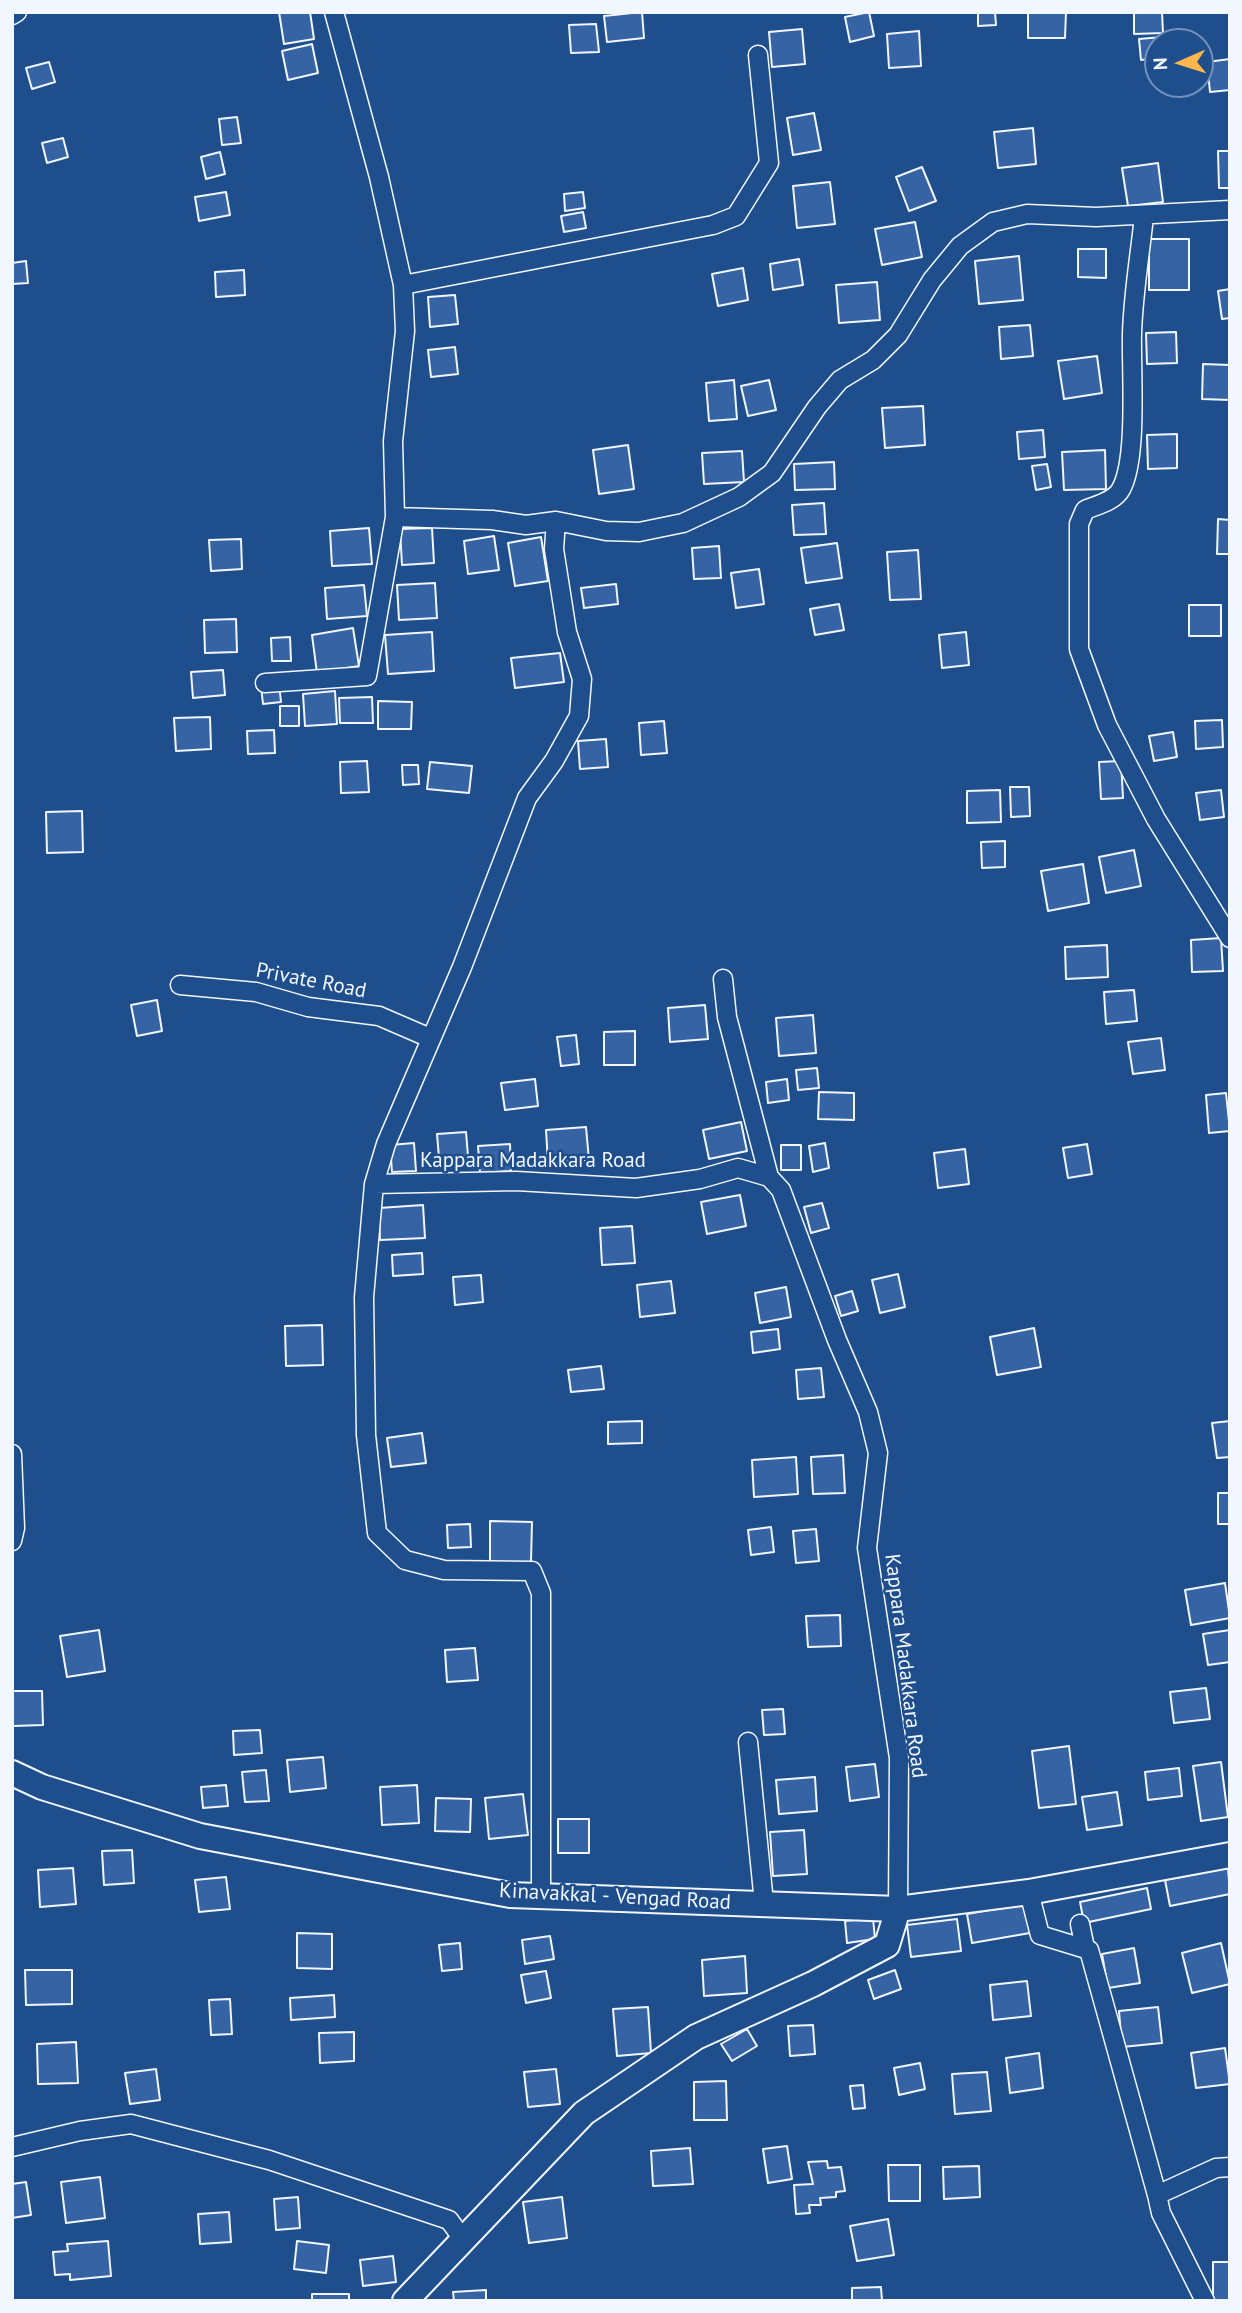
<!DOCTYPE html>
<style>
body{margin:0}
#map{position:relative;width:1242px;height:2313px;overflow:hidden;background:#1f4e8c;font-family:"PT Sans",sans-serif}
canvas{display:block}
.frame{position:absolute;inset:0;border:14px solid #f2f6ff;pointer-events:none}
.north{position:absolute;left:1144px;top:28px;width:70px;height:70px;box-sizing:border-box;background:#1f4e8c;border:2px solid #7391ba;border-radius:50%;rotate:267deg;font-size:19px;font-weight:700;line-height:28px;text-align:center;color:#f2f6ff}
.north::after{content:'';display:block;margin:auto;width:24px;height:32px;background:#ffb74d;clip-path:polygon(50% 0,100% 100%,50% 72%,0 100%)}
</style>
<div id="map">
<canvas width="1242" height="2313"></canvas>
<div class="frame"></div>
<div class="north">N</div>
</div>
<script>
const g = document.querySelector('canvas').getContext('2d');
g.lineJoin = 'round';
function fill(path, color) { g.fillStyle = color; g.fill(path, 'evenodd'); }
function stroke(path, color, width, dash) { g.strokeStyle = color; g.lineWidth = width; g.lineCap = dash ? 'butt' : 'round'; g.setLineDash(dash || []); g.stroke(path); }
function write(font, color, halo, rows, align = 'center') {
  g.font = font + ' "PT Sans",sans-serif'; g.lineWidth = 5; g.setLineDash([]); g.textBaseline = 'middle'; g.strokeStyle = halo; g.fillStyle = color; for (const [text, x, y, turn = 0] of rows) {
    g.save(); g.translate(x, y); g.rotate((+turn || 0) * Math.PI / 180); g.textAlign = isNaN(turn) ? turn : align; if (halo) g.strokeText(text, 0, 0); g.fillText(text, 0, 0); g.restore();
  }
}
const building = new Path2D(`
 M279 12H310L314 39 284 44Z
 M642 12 644 38 607 42 604 16Z
 M869 12 874 36 850 42 845 17Z
 M978 12H995L996 25 978 26Z
 M1028 12H1066L1065 38H1028Z
 M1134 12H1162L1163 33 1134 34Z
 M596 24 599 52 571 53 569 25Z
 M802 29 805 64 772 67 769 32Z
 M919 31 921 66 889 68 887 34Z
 M1162 37V42H1158V58L1141 60 1139 39Z
 M312 44 318 73 288 80 282 51Z
 M1230 59V90L1210 92 1207 62Z
 M49 62 55 82 32 89 26 68Z
 M814 113 821 150 793 155 787 118Z
 M237 117 241 143 222 145 219 119Z
 M1033 128 1036 164 998 168 994 132Z
 M63 138 68 157 47 163 42 143Z
 M1218 151H1230V188H1219Z
 M220 152 225 174 206 179 201 157Z
 M1158 163 1163 202 1128 206 1122 168Z
 M922 167 936 201 909 211 896 177Z
 M830 182 835 224 797 228 793 186Z
 M226 192 230 215 199 221 195 197Z
 M583 192 585 208 565 211 564 194Z
 M583 212 586 228 564 232 561 216Z
 M915 222 922 257 882 265 875 229Z
 M1149 239H1189V290H1149Z
 M1078 249H1106V278L1078 277Z
 M1019 256 1023 300 979 304 975 261Z
 M799 259 803 285 773 290 770 264Z
 M26 261 28 283 12 284V263Z
 M743 268 748 300 718 306 712 274Z
 M244 270 245 295 216 297 215 272Z
 M877 282 880 320 839 323 836 285Z
 M1230 289V318L1222 319 1218 291Z
 M455 295 458 324 430 327 428 297Z
 M1030 325 1033 356 1001 359 999 327Z
 M1176 332 1177 363 1147 364 1146 333Z
 M455 347 458 374 431 377 428 350Z
 M1097 356 1102 393 1064 399 1058 361Z
 M1203 364 1230 365V400L1202 399Z
 M734 380 737 419 709 421 706 383Z
 M769 380 776 410 748 416 741 386Z
 M923 406 925 445 885 448 882 408Z
 M1043 430 1045 457 1019 459 1017 432Z
 M1177 434V468L1148 469 1147 435Z
 M628 445 634 489 599 494 593 450Z
 M1105 450 1106 489 1064 490 1062 452Z
 M742 451 744 482 704 484 702 453Z
 M834 462 835 489 795 490 794 464Z
 M1047 464 1051 487 1036 490 1032 466Z
 M824 503 826 534 794 535 792 505Z
 M1218 519 1230 520V554H1217Z
 M369 528 372 564 332 566 330 531Z
 M432 528 434 563 402 565 400 529Z
 M494 536 499 570 468 574 464 541Z
 M541 537 548 581 515 586 508 543Z
 M241 539 242 569 211 571 209 540Z
 M837 543 842 578 806 583 801 548Z
 M719 546 721 578 694 579 692 548Z
 M918 550 921 599 890 600 887 552Z
 M759 569 764 604 736 608 731 573Z
 M435 583 437 618 399 620 397 585Z
 M616 584 618 604 584 608 581 588Z
 M364 585 367 616 327 619 325 588Z
 M839 604 844 630 815 635 810 609Z
 M1189 605H1221V636H1189Z
 M236 619 237 652 205 653 204 620Z
 M353 628 359 666 317 673 312 635Z
 M432 632 434 671 388 674 385 635Z
 M966 632 969 665 942 668 939 635Z
 M290 637 291 661H272L271 638Z
 M560 653 564 682 515 688 511 658Z
 M223 670 225 695 193 698 191 672Z
 M279 684 281 702 263 704 261 686Z
 M335 691 337 724 305 726 303 694Z
 M372 697 373 723H340L339 698Z
 M378 701 412 702 411 729H378Z
 M280 706H299V726H280Z
 M210 717 211 749 176 751 174 718Z
 M1222 720 1223 747 1196 749 1195 721Z
 M664 721 667 753 641 755 639 723Z
 M274 730 275 753 248 754 247 731Z
 M1173 732 1177 757 1154 761 1149 736Z
 M606 739 608 767 580 769 578 741Z
 M367 761 369 792 341 793 340 762Z
 M1121 761 1123 798 1101 799 1099 762Z
 M430 762 472 766 469 793 427 789Z
 M402 765H418L419 784 403 785Z
 M1010 787H1029L1030 816 1011 817Z
 M1000 790 1001 822 967 823V791Z
 M1221 790 1224 817 1200 820 1196 793Z
 M82 811 83 852 47 853 46 812Z
 M1005 841V867L982 868 981 842Z
 M1134 850 1141 886 1106 893 1099 857Z
 M1083 864 1089 903 1048 911 1041 871Z
 M1221 938 1223 971 1192 972 1191 940Z
 M1107 945 1108 977 1066 979 1065 947Z
 M1134 990 1137 1021 1106 1024 1104 992Z
 M157 1000 162 1031 137 1036 131 1005Z
 M705 1005 708 1039 670 1042 668 1008Z
 M813 1015 816 1053 779 1056 776 1018Z
 M635 1031V1065H604V1032Z
 M576 1035 579 1064 561 1066 557 1037Z
 M1161 1038 1165 1070 1133 1074 1128 1042Z
 M817 1068 819 1088 798 1090 796 1070Z
 M535 1079 538 1106 505 1110 501 1083Z
 M787 1079 789 1100 768 1103 766 1082Z
 M819 1092 854 1093V1120L818 1119Z
 M1226 1093 1230 1131 1209 1133 1206 1095Z
 M741 1122 747 1151 709 1159 703 1130Z
 M586 1127 589 1160 548 1163 546 1130Z
 M466 1132 468 1156 439 1158 437 1134Z
 M414 1143 416 1171 392 1172 390 1145Z
 M825 1143 829 1168 813 1172 809 1146Z
 M510 1144 511 1171 480 1173 478 1146Z
 M1087 1144 1092 1174 1068 1178 1063 1148Z
 M781 1145H801V1170H781Z
 M965 1149 969 1184 938 1188 934 1153Z
 M740 1195 746 1226 707 1234 701 1202Z
 M822 1203 829 1228 811 1233 804 1207Z
 M423 1205 425 1238 380 1240 379 1208Z
 M632 1226 635 1263 602 1265 600 1228Z
 M422 1253 423 1274 393 1276 392 1255Z
 M898 1274 905 1307 880 1313 872 1280Z
 M481 1275 483 1302 455 1305 453 1277Z
 M671 1281 675 1313 640 1317 637 1285Z
 M786 1287 791 1317 760 1323 755 1293Z
 M852 1291 858 1311 841 1316 835 1296Z
 M322 1325 323 1365 286 1366 285 1326Z
 M1034 1328 1041 1367 997 1375 990 1337Z
 M778 1329 780 1349 753 1353 751 1332Z
 M601 1366 604 1389 571 1392 568 1370Z
 M821 1368 824 1397 798 1399 796 1370Z
 M642 1421V1443L608 1444V1422Z
 M1230 1421V1457L1217 1458 1212 1423Z
 M422 1433 426 1463 391 1467 387 1438Z
 M843 1455 845 1493 813 1494 811 1457Z
 M796 1457 798 1494 754 1497 752 1460Z
 M1218 1493H1230V1524H1218Z
 M490 1521 532 1522 531 1562H490Z
 M470 1524 471 1547 448 1548 447 1525Z
 M771 1527 774 1552 751 1555 748 1530Z
 M816 1529 819 1561 796 1563 793 1531Z
 M1225 1583 1230 1618 1191 1625 1185 1590Z
 M840 1615 841 1646 808 1647 806 1616Z
 M99 1630 105 1671 67 1677 60 1636Z
 M1230 1630V1662L1208 1665 1203 1634Z
 M475 1648 478 1680 447 1682 445 1650Z
 M1206 1688 1210 1719 1174 1723 1170 1692Z
 M12 1691H42L43 1725 13 1726Z
 M783 1709 785 1734 764 1735 762 1710Z
 M260 1730 262 1753 234 1755 233 1731Z
 M1069 1746 1076 1804 1039 1808 1032 1751Z
 M323 1757 326 1788 290 1792 287 1760Z
 M1221 1762 1228 1817 1201 1821 1193 1766Z
 M875 1764 879 1797 850 1801 846 1767Z
 M1179 1768 1182 1796 1148 1800 1145 1772Z
 M266 1770 269 1801 245 1802 242 1772Z
 M815 1777 817 1811 779 1814 776 1780Z
 M226 1785 228 1806 203 1808 201 1787Z
 M417 1785 419 1823 382 1825 380 1787Z
 M1117 1792 1122 1825 1087 1830 1082 1797Z
 M523 1794 528 1835 489 1839 485 1798Z
 M436 1798 471 1799 470 1832 435 1831Z
 M558 1819H589V1853H558Z
 M804 1830 807 1874 773 1876 770 1832Z
 M132 1850 134 1883 104 1885 102 1851Z
 M73 1868 76 1904 40 1907 38 1870Z
 M1228 1868 1230 1894 1170 1906 1165 1880Z
 M226 1877 230 1909 199 1912 195 1880Z
 M1147 1888 1151 1909 1084 1923 1080 1902Z
 M1024 1904 1030 1933 972 1943 967 1914Z
 M873 1918 875 1939 847 1943 845 1921Z
 M957 1919 961 1951 911 1957 907 1925Z
 M297 1933 332 1934V1969L297 1968Z
 M550 1936 554 1959 525 1964 522 1940Z
 M460 1943 462 1969 442 1971 439 1945Z
 M1221 1943 1230 1984 1192 1993 1182 1953Z
 M1134 1948 1140 1983 1108 1988 1102 1954Z
 M745 1956 747 1993 704 1996 702 1960Z
 M25 1970H72V2004L26 2005Z
 M895 1970 901 1989 874 1999 868 1980Z
 M546 1971 551 1998 526 2003 521 1975Z
 M1027 1981 1031 2016 993 2020 990 1985Z
 M334 1995 335 2017 291 2020 290 1998Z
 M230 1999 232 2034 211 2035 209 2000Z
 M648 2007 651 2053 617 2056 613 2009Z
 M1158 2007 1162 2043 1122 2047 1119 2011Z
 M813 2025 815 2054 790 2056 788 2026Z
 M747 2029 757 2046 732 2061 721 2044Z
 M354 2032V2061L320 2063 319 2033Z
 M76 2042 78 2083 38 2084 37 2044Z
 M1225 2048 1230 2084 1196 2088 1191 2053Z
 M1039 2053 1043 2088 1010 2093 1006 2058Z
 M920 2063 925 2089 899 2095 894 2068Z
 M156 2069 160 2100 130 2104 125 2073Z
 M556 2069 560 2104 528 2107 524 2072Z
 M987 2072 991 2111 955 2114 952 2074Z
 M726 2081 727 2120H694V2082Z
 M863 2085 865 2108 853 2109 850 2086Z
 M787 2146 792 2179 768 2183 763 2149Z
 M690 2148 693 2184 653 2186 651 2151Z
 M827 2161 828 2168 841 2167 845 2191 836 2192V2197L820 2198 821 2205H809L810 2213 796 2214 794 2185 813 2184 808 2162Z
 M888 2165H920V2201H889Z
 M979 2166 980 2197 944 2199 943 2167Z
 M100 2177 105 2218 66 2223 61 2182Z
 M26 2182 31 2215 12 2218V2184Z
 M298 2197 300 2228 276 2230 274 2199Z
 M562 2197 567 2238 529 2243 523 2202Z
 M229 2212 231 2242 200 2244 198 2214Z
 M888 2219 894 2255 857 2261 850 2226Z
 M108 2241 111 2276 70 2280V2274L55 2275 53 2252 68 2251 67 2244Z
 M297 2241 329 2245 326 2273 294 2269Z
 M393 2256 396 2282 363 2286 360 2260Z
 M1213 2262H1230V2301H1213Z
 M881 2287 882 2301H852V2288Z
 M486 2290V2301H454L453 2292Z
 M312 2294H349V2301H312Z`);
fill(building, '#3563a3');
stroke(building, '#f2f6ff', 2);
const minor = new Path2D(`
 M334 12 379 177 403 285 405 331 393 441 395 517 492 520 526 525 556 521 606 531 639 532 683 523 739 497 772 473 817 407 840 380 873 360 898 335 932 280 960 246 993 222 1027 214 1096 217 1230 210
 M12 15 17 12
 M1144 216C1140 255 1133 295 1132 334 1131 370 1138 459 1121 489 1115 501 1097 505 1085 510L1079 524V649L1107 725 1156 819 1230 938
 M403 285 713 225 736 216 769 163 758 55
 M556 521 554 549 567 632 582 679 579 716 554 761 527 798 462 967 386 1144 374 1184 516 1181 636 1188 700 1179 738 1168 769 1177 781 1190 837 1340 868 1412 878 1453 867 1548 899 1758 898 1909
 M265 683 367 676 395 517
 M723 979 727 1017 769 1177
 M180 985 256 992 308 1007 379 1016 430 1038
 M374 1184 364 1297 366 1435 377 1533 405 1560 444 1570 532 1571 541 1593V1896
 M12 1454 15 1528 12 1541
 M748 1742 764 1903
 M1029 1892 1040 1935 1089 1950 1157 2195 1216 2168 1230 2167
 M1080 1924 1085 1948
 M12 2147 80 2131 131 2124 269 2160 449 2220 463 2239
 M1157 2195 1161 2213 1205 2301`);
const secondary = new Path2D(`
 M12 1773 42 1787 200 1836 510 1895 898 1909 1029 1892 1230 1855
 M405 2301 584 2113 696 2037 813 1984 887 1945 898 1909`);
stroke(minor, '#f2f6ff', 21);
stroke(secondary, '#f2f6ff', 28);
stroke(minor, '#1f4e8c', 18);
stroke(secondary, '#1f4e8c', 24);
write('21px', '#f2f6ff', '#1f4e8c', [
 ["Private Road",311,981,11],
 ["Kappara Madakkara Road",533,1161],
 ["Kappara Madakkara Road",905,1666,83],
 ["Kinavakkal - Vengad Road",615,1897,3]
]);
</script>
